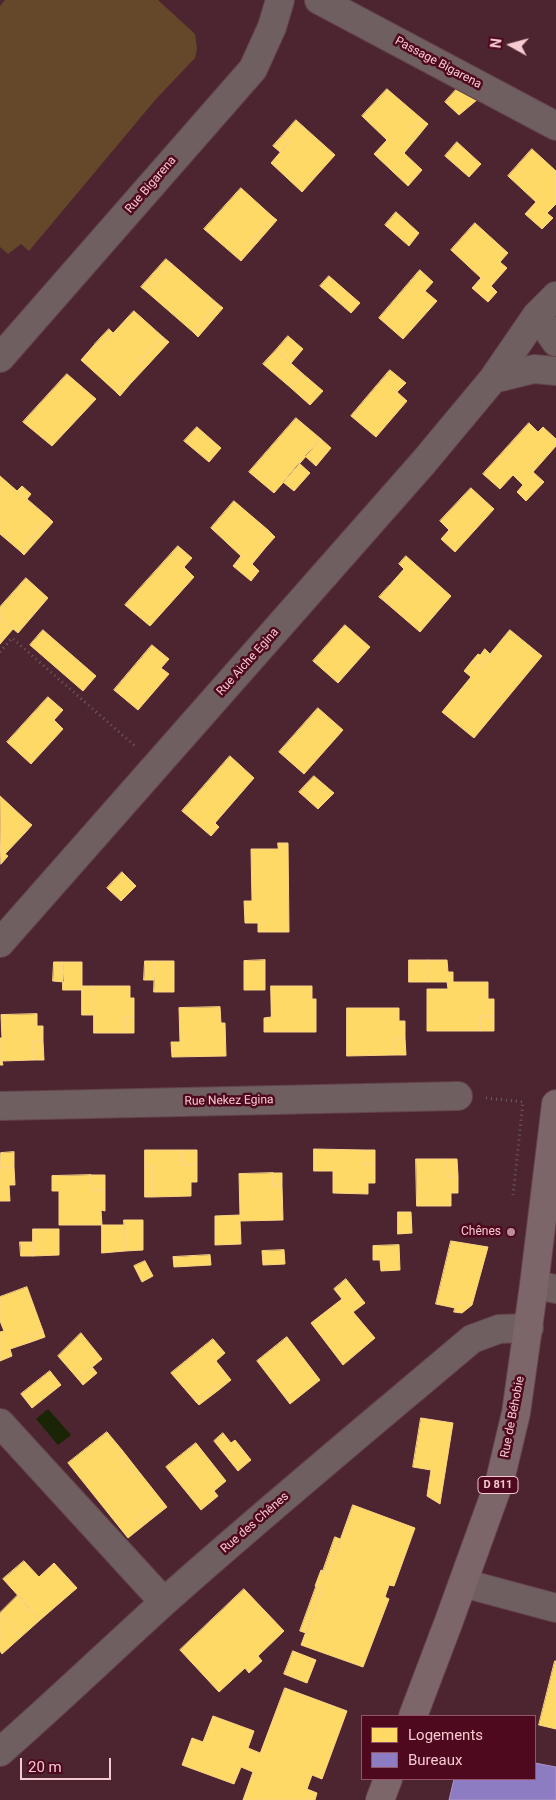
<!DOCTYPE html>
<meta charset="utf-8">
<style>
body{margin:0}
#map{position:relative;width:556px;height:1800px;overflow:hidden;background:#4c2530;font-family:Roboto,sans-serif}
canvas{display:block}
.legend{position:absolute;left:361px;top:1715px;width:175px;height:65px;box-sizing:border-box;background:#4f091f;border:1px solid #925666;margin:0;padding:6px 9px;list-style:none;font-size:15px;color:#f6cad0}
.legend li{display:flex;align-items:center;gap:10px;height:25px}
.legend b{width:25px;border:1px solid #925666}
.north{position:absolute;left:486px;top:20px;width:50px;height:50px;-webkit-text-stroke:4px #4f091f;paint-order:stroke;rotate:277deg;font-size:14px;font-weight:700;line-height:20px;text-align:center;color:#f6cad0}
.north::after{content:'';display:block;margin:auto;width:18px;height:22px;background:#f6cad0;clip-path:polygon(50% 0,100% 100%,50% 72%,0 100%)}
.scale{position:absolute;left:20px;top:1758px;width:91px;height:22px;box-sizing:border-box;border:2px solid #f6cad0;border-top:0;padding-left:6px;font-size:15px;line-height:18px;white-space:nowrap;color:#f6cad0;-webkit-text-stroke:4px #4f091f;paint-order:stroke}
</style>
<div id="map">
<canvas width="556" height="1800"></canvas>
<ul class="legend">
<li><b style="height:14px;background:#ffd966"></b>Logements</li>
<li><b style="height:14px;background:#8e7cc3"></b>Bureaux</li>
</ul>
<div class="north">N</div>
<div class="scale">20 m</div>
</div>
<script>
const g = document.querySelector('canvas').getContext('2d');
g.lineJoin = 'round';
function fill(path, color) { g.fillStyle = color; g.fill(path, 'evenodd'); }
function stroke(path, color, width, dash) { g.strokeStyle = color; g.lineWidth = width; g.lineCap = dash ? 'butt' : 'round'; g.setLineDash(dash || []); g.stroke(path); }
function write(font, color, halo, rows, align = 'center') {
  g.font = font + ' Roboto,sans-serif'; g.lineWidth = 5; g.setLineDash([]); g.textBaseline = 'middle'; g.strokeStyle = halo; g.fillStyle = color; for (const [text, x, y, turn = 0] of rows) {
    g.save(); g.translate(x, y); g.rotate((+turn || 0) * Math.PI / 180); g.textAlign = isNaN(turn) ? turn : align; if (halo) g.strokeText(text, 0, 0); g.fillText(text, 0, 0); g.restore();
  }
}
fill(new Path2D(`
 M5 0H158L195 34 197 49 195 58 156 99 29 251 21 244 8 254 0 247V6Z`), '#65472a');
fill(new Path2D(`
 M48 1409 71 1435 58 1445 36 1419Z`), '#192504');
const homes = new Path2D(`
 M462 83 484 94 459 115 445 102Z
 M387 89 422 119 413 129 419 135 404 153 422 170 408 186 374 154 387 140 362 116Z
 M422 119 428 124 419 135 413 129Z
 M296 120 335 155 302 192 271 163 289 142 282 136Z
 M282 136 289 142 280 152 273 146Z
 M457 142 481 164 469 177 445 156Z
 M532 149 556 171V204L547 213 553 218 542 229 525 214 536 202 508 176Z
 M241 188 273 217 252 240 256 244 241 261 204 229Z
 M396 212 419 233 409 246 385 225Z
 M273 217 277 220 256 244 252 240Z
 M475 223 508 253 500 262 507 268 491 286 497 292 488 302 472 288 481 278 451 250Z
 M166 259 172 264 147 292 141 287Z
 M172 264 218 304 193 332 147 292Z
 M420 270 433 282 425 291 437 301 403 339 379 318Z
 M329 276 360 303 351 313 320 286Z
 M218 304 223 308 198 337 193 332Z
 M134 311 163 337 140 362 146 367 131 383 126 378 115 391 81 360 95 344 99 348Z
 M109 329 113 333 99 348 95 344Z
 M288 336 303 349 291 363 276 350Z
 M163 337 169 342 146 367 140 362Z
 M276 350 303 374 291 388 263 364Z
 M390 370 406 383 397 392 407 401 376 437 351 416Z
 M67 374 96 399 52 446 23 422Z
 M303 374 323 391 310 405 291 388Z
 M126 378 131 383 120 396 115 391Z
 M296 418 321 439 274 493 249 472Z
 M529 423 538 432 543 427 556 439V446L533 472 544 482 526 501 517 492 523 485 513 475 500 489 483 474Z
 M197 427 221 448 209 462 184 441Z
 M321 439 331 448 316 466 305 456Z
 M299 463 310 473 294 491 283 482Z
 M0 476 17 491 22 486 31 494 27 499 49 518 20 551 0 534Z
 M471 488 494 509 455 552 441 539 449 530 440 521Z
 M234 501 268 530 259 541 266 547 252 564 259 571 251 581 233 566 241 556 211 528Z
 M49 518 53 522 24 555 20 551Z
 M268 530 275 537 266 547 259 541Z
 M178 546 192 558 184 567 194 577 150 626 125 605Z
 M406 556 451 596 420 632 384 601 394 590 389 586 404 569 399 564Z
 M26 578 48 598 18 633 0 618V607Z
 M389 586 394 590 384 601 379 597Z
 M0 618 13 629 0 644Z
 M345 625 370 647 338 683 313 661Z
 M43 630 96 676 83 691 30 645Z
 M510 630 542 656 474 738 442 712 471 677 464 671 472 661 479 667Z
 M152 645 169 659 161 668 169 674 138 710 114 690Z
 M485 649 490 654 479 667 472 661 478 654 480 655Z
 M48 697 63 710 54 720 63 729 31 764 7 742Z
 M318 708 343 730 304 774 279 752Z
 M230 756 254 778 215 823 219 827 211 836 182 811Z
 M314 776 334 793 318 809 299 792Z
 M0 796 27 821 20 829 25 833 5 854 8 856 1 864Z
 M27 821 32 825 25 833 20 829Z
 M278 843H288L289 932H258V923H245L244 901H252L251 849H278Z
 M122 872 136 886 121 901 107 888Z
 M265 960V990H244V961Z
 M409 960H428V982H409Z
 M428 960H447L448 972H453V982H488V999H494V1016H481V1031H427V989H448L447 982H428Z
 M145 961H155L154 980H144Z
 M155 961H174V992H154Z
 M54 962H63L64 982 53 981Z
 M63 962H82V990H63Z
 M82 986H94V1015H82Z
 M94 986H130V998H134V1017H125L124 1033H94Z
 M271 986H312V999H316V1032H264V1018L271 1017Z
 M220 1007 221 1023H225L226 1056 172 1057 171 1042H180L179 1008Z
 M347 1008H399V1021H405V1038H394V1055L347 1056Z
 M37 1014V1026H43V1041H33V1060L2 1061 3 1065H0V1038H2L1 1015Z
 M481 1016H494V1031H481Z
 M125 1017H134V1033H124Z
 M394 1038H405L406 1055H394Z
 M33 1041H43L44 1060H33Z
 M314 1149 364 1150V1164L375 1165V1183H368V1194L333 1193V1171H314Z
 M145 1150H183V1165H197V1182H191V1196L152 1197V1166H145Z
 M183 1150H197V1165H183Z
 M364 1150H375V1165L364 1164Z
 M14 1152V1167L1 1168V1153Z
 M0 1153 1 1168 14 1167 15 1185H9L10 1201H0Z
 M416 1159H447L448 1177 458 1176V1193H451V1206H417Z
 M447 1159H457L458 1176 448 1177Z
 M145 1166H152V1197H145Z
 M273 1173V1186H282L283 1220 240 1221 241 1244 215 1245V1216L240 1215 239 1174Z
 M273 1173H282V1186H273Z
 M91 1175H105V1190H92Z
 M91 1175 92 1190H105V1211L101 1210 102 1225H59V1191H52V1176Z
 M398 1212H411L412 1233 398 1234Z
 M124 1220H143V1250L125 1251Z
 M102 1225H124L125 1251 102 1253Z
 M33 1229H59V1255L33 1256Z
 M451 1241 488 1247 472 1305 457 1302 455 1308 436 1304Z
 M20 1242H33V1256H21Z
 M399 1245 400 1270 381 1271 380 1260H373V1246Z
 M284 1250 285 1264 263 1265 262 1251Z
 M210 1255 211 1265 174 1267 173 1257Z
 M145 1261 153 1276 142 1282 134 1266Z
 M346 1279 365 1303 353 1312 375 1338 343 1365 311 1323 342 1299 334 1289Z
 M27 1287 43 1331 29 1336 31 1342 10 1349 12 1356 0 1361V1332L4 1331 0 1321V1297Z
 M457 1302 472 1305 462 1313 454 1312Z
 M43 1331 45 1337 31 1342 29 1336Z
 M81 1333 102 1359 78 1379 58 1356Z
 M287 1337 320 1380 290 1404 257 1361Z
 M213 1339 225 1353 216 1361 231 1380 220 1389 217 1385 196 1402 171 1373Z
 M92 1367 97 1373 83 1385 78 1379Z
 M50 1371 61 1385 32 1408 21 1394Z
 M217 1385 220 1389 199 1405 196 1402Z
 M421 1418 453 1423 440 1504 427 1496 431 1470 413 1467Z
 M107 1432 122 1450 117 1454 135 1476 140 1473 167 1507 153 1518 147 1510 137 1519 143 1526 128 1538 68 1463Z
 M223 1433 231 1443 235 1440 251 1460 238 1471 214 1441Z
 M196 1443 226 1481 214 1491 218 1496 201 1510 166 1467Z
 M122 1450 140 1473 135 1476 117 1454Z
 M353 1505 415 1528 394 1586 389 1585 385 1597 389 1599 363 1667 301 1645 322 1589 315 1586 321 1570 328 1573Z
 M147 1510 153 1518 143 1526 137 1519Z
 M335 1537 340 1539 328 1573 323 1571Z
 M24 1561 39 1577 54 1563 77 1588 40 1620 3 1579Z
 M316 1587 322 1589 306 1633 300 1631Z
 M244 1589 284 1631 258 1656 262 1661 249 1673 245 1668 219 1692 180 1650Z
 M18 1595 40 1620 21 1637 0 1613Z
 M0 1613 21 1637 2 1654 0 1651Z
 M293 1651 316 1660 307 1683 284 1674Z
 M555 1661H556V1729L539 1725Z
 M285 1688 347 1711 322 1779 312 1775 307 1789 317 1793 315 1800H243L253 1772 241 1767 234 1784 182 1765 192 1738 203 1742 213 1716 254 1731 248 1748 260 1753Z`);
fill(homes, '#ffd966');
stroke(homes, '#fcd486', 1);
const offices = new Path2D(`
 M535 1763 556 1767V1800H449L454 1779H535Z`);
fill(offices, '#8e7cc3');
stroke(offices, '#ad93c7', 1);
const minor = new Path2D(`
 M319 0 556 126
 M537 315 556 342
 M0 358 253 69 272 27 280 0
 M493 379 534 369 556 371
 M0 943 423 463 493 379 537 315 556 296
 M0 1106 458 1096
 M534 1285 556 1289
 M0 1423 164 1602
 M463 1583 556 1608
 M0 1752C56 1703 109 1652 164 1602 265 1512 369 1426 472 1339L499 1329 529 1328`);
const major = new Path2D(`
 M413 1716 449 1621 500 1480 516 1413 534 1285 556 1104
 M380 1800 388 1779`);
stroke(minor, '#64434b', 30);
stroke(major, '#64434b', 30);
stroke(new Path2D(`
 M0 652 12 638 135 746
 M486 1098 523 1102 513 1195`), '#705d60', 3, [1, 4]);
stroke(minor, '#6f5f61', 28);
stroke(major, '#7c666a', 28);
for (const [x, y, r, color] of [
 [511,1232,5,"#ba9098"]
]) { const dot = new Path2D(); dot.arc(x, y, r, 0, 2 * Math.PI); g.fillStyle = color; g.fill(dot); stroke(dot, '#4f091f', 2); }
for (const [x, y, w] of [
 [498,1485,40]
]) { const box = new Path2D(); box.roundRect(x - w / 2, y - 8.5, w, 17, 4); g.fillStyle = '#4f091f'; g.fill(box); stroke(box, '#f6cad0', 1); }
write('bold 11px', '#f6cad0', null, [
 ["D 811",498,1485]
]);
write('12px', '#f6cad0', '#4f091f', [
 ["Passage Bigarena",438,63,28],
 ["Rue Bigarena",151,185,-49],
 ["Rue Aiche Egina",248,662,-48],
 ["Rue Nekez Egina",229,1101,-1],
 ["Rue de Béhobie",513,1417,-79],
 ["Rue des Chênes",255,1523,-41]
]);
write('12px', '#f6cad0', '#4f091f', [
 ["Chênes",501,1232]
], 'right');
</script>
